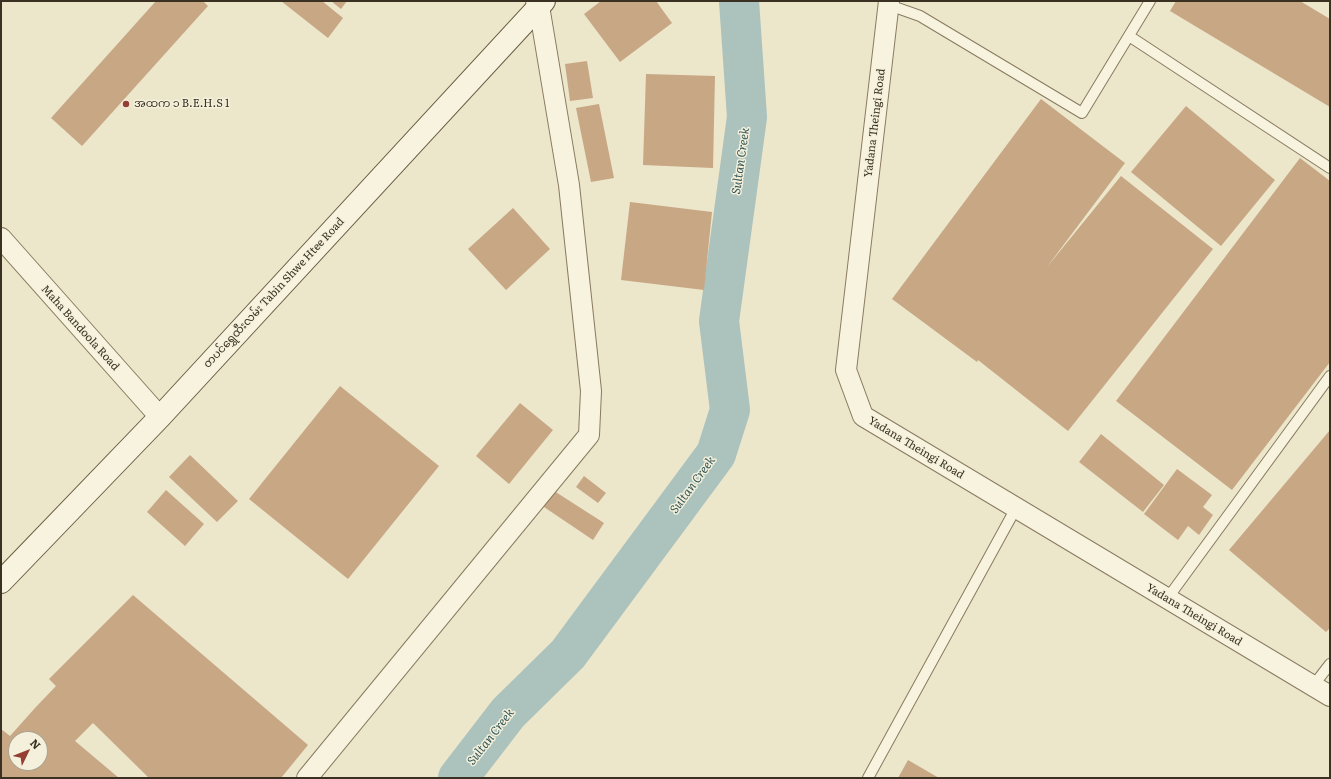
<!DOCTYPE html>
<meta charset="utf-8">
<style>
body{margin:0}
#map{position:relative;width:1331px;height:779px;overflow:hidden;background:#ece6cb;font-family:Literata,serif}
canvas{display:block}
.frame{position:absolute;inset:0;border:2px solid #3a3122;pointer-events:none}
.north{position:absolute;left:8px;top:731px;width:40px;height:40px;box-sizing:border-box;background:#f4f0db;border:1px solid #aaa491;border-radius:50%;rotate:47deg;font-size:11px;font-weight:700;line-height:16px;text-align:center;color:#3a3122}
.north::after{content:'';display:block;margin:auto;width:14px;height:18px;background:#943e34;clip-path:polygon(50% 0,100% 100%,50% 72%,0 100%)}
</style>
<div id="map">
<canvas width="1331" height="779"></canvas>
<div class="frame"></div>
<div class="north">N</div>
</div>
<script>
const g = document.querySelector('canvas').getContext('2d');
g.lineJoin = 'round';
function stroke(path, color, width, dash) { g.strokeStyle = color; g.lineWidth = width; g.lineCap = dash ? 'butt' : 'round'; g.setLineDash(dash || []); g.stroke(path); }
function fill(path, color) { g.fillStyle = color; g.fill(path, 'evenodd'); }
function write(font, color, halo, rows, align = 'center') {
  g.font = font + ' Literata,"Noto Sans Myanmar",serif'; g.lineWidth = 3; g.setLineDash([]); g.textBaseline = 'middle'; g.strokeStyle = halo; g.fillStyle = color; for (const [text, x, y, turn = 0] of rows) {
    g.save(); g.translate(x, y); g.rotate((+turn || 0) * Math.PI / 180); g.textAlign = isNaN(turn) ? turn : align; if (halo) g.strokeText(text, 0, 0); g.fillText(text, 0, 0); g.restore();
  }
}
stroke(new Path2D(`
 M458 778 508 713 568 654 716 454 730 410 719 321 747 117 739 1`), '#abc2bd', 40);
fill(new Path2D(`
 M156 1H203L208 6 82 146 51 118Z
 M281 1H322L343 18 328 38Z
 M331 1H347L341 9Z
 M601 1H656L672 23 620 62 584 14Z
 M1176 1H1300L1330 19V107L1170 11Z
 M587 61 593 98 570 101 565 64Z
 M646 74 715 76 713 168 643 165Z
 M1041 99 1125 163 1047 267 1121 176 1213 249 1068 431 978 360 977 362 892 299Z
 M599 104 614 178 591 182 576 108Z
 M1186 106 1275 180 1221 246 1131 172Z
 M1300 158 1330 181V362L1232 490 1116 401Z
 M630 202 712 212 704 290 621 280Z
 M513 208 550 249 506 290 468 249Z
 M340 386 439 466 348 579 249 499Z
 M520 403 553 430 509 484 476 456Z
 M1330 430V628L1326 632 1229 550Z
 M1101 434 1164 485 1143 512 1079 462Z
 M190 455 238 501 217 522 169 477Z
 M1177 469 1212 495 1203 507 1213 515 1199 535 1188 526 1178 540 1144 514Z
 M584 476 606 493 598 503 576 487Z
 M551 489 604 523 593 540 541 505Z
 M166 490 204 524 185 546 147 512Z
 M133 595 308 745 281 778H149L93 723 75 741 119 778H1V729L10 736 35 708 56 686 49 679ZM16 739H40V763H16Z
 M908 760 939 778H898Z`), '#c8a784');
const service = new Path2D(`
 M889 5 920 16 1082 113 1150 1
 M1129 36 1330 168
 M1167 599 1330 376
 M1313 686 1330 664
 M868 778 1016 508`);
const minor = new Path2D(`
 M889 1 846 370 863 416 1330 696
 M1 238 160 417
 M307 778 589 435 591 391 569 185 539 6 536 1`);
const secondary = new Path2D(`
 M1 582 160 417 544 1`);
stroke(service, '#897a60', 12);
stroke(minor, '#897a60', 22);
stroke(secondary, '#6b5b43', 24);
stroke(service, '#f7f3de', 10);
stroke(minor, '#f7f3de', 20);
stroke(secondary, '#f7f3de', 22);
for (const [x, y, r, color] of [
 [126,104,4,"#943e34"]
]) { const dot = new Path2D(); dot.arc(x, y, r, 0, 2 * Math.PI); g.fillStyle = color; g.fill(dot); stroke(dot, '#f4f0db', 1.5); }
write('11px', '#3a3122', '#f4f0db', [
 ["အထက ၁ B.E.H.S 1",134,104]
], 'left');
write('11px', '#3a3122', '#f4f0db', [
 ["Yadana Theingi Road",875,123,-83],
 ["တပင်ရွှေထီးလမ်း Tabin Shwe Htee Road",274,293,-47],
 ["Maha Bandoola Road",80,328,48],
 ["Yadana Theingi Road",916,448,31],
 ["Yadana Theingi Road",1194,615,31]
]);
write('italic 12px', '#335759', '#f4f0db', [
 ["Sultan Creek",741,161,-82],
 ["Sultan Creek",693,485,-54],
 ["Sultan Creek",491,737,-52]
]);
</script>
